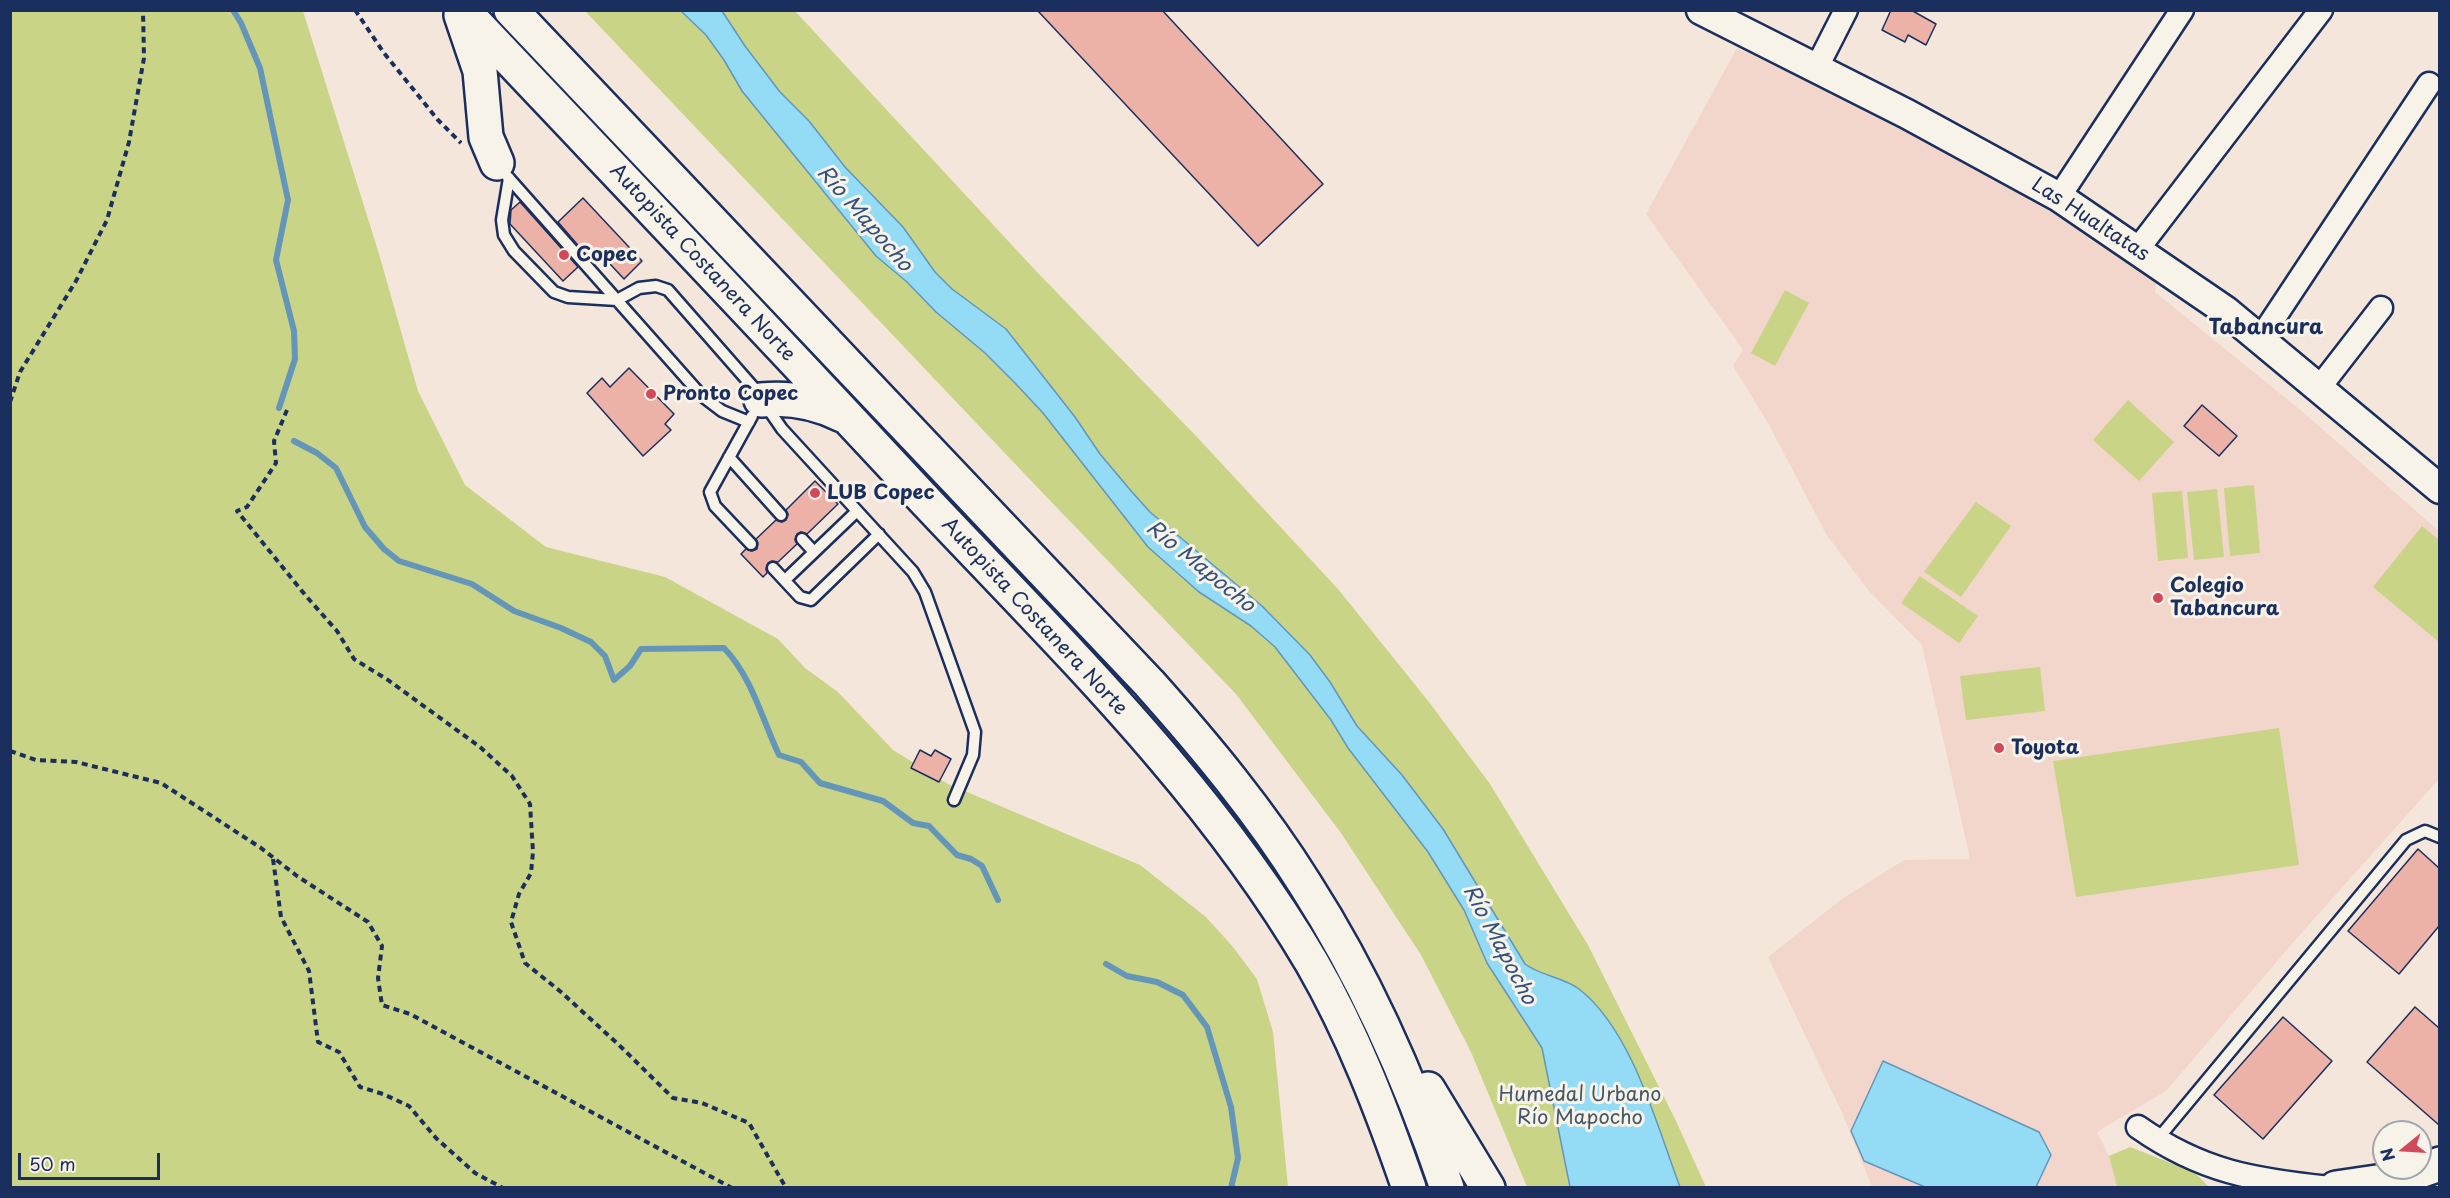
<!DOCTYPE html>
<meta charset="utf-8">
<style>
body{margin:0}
#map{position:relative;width:2450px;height:1198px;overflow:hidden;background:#f5e6db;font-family:"Playpen Sans",sans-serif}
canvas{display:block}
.frame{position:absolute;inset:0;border:12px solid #1b2f5e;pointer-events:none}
.north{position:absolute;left:2372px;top:1120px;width:60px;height:60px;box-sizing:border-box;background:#f7f3e8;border:2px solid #9fa5b1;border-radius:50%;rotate:252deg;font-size:16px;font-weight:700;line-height:24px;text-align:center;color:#1b2f5e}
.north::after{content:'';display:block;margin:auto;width:21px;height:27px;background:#d1495b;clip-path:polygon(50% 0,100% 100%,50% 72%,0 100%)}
.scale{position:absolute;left:18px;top:1153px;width:142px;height:27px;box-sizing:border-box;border:3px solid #1b2f5e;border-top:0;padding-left:8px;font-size:18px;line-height:21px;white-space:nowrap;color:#1b2f5e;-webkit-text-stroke:4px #f7f3e8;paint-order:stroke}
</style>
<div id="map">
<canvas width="2450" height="1198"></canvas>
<div class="frame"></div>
<div class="north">N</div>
<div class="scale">50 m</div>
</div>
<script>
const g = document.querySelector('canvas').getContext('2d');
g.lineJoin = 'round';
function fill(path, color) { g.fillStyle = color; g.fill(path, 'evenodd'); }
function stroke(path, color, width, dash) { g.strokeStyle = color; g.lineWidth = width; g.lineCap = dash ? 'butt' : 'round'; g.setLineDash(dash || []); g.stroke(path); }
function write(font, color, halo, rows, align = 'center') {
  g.font = font + ' "Playpen Sans",sans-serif'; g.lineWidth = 6; g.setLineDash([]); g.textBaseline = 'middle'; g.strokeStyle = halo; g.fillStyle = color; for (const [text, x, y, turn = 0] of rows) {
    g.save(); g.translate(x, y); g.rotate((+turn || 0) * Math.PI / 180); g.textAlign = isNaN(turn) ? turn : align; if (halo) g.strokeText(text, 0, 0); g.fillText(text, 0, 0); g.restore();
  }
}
fill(new Path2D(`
 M1737 48 1911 131 2017 191 2104 246 2156 282 2155 292 2304 413 2439 531V779L2297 938 2166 1091 2097 1132 2109 1156 2117 1187H1872L1843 1115 1768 957 1842 899 1904 860 1970 859 1922 645 1868 590 1826 534 1768 423 1733 366 1743 350 1646 214Z`), '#f2d6cb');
fill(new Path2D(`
 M10 11H303L379 254 418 391 465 485 546 547 665 577 778 639 805 668 838 692 893 750 948 784 1140 865 1206 917 1233 947 1257 979 1273 1032 1288 1187H11Z
 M585 11H795L1035 270 1196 436 1338 589 1429 702 1490 784 1588 945 1675 1119 1706 1187H1527L1471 1052 1421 955 1341 833 1236 694 1038 488Z
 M1785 290 1809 303 1775 366 1751 353Z
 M2128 400 2174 442 2139 481 2093 440Z
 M2254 485 2260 553 2230 556 2224 488Z
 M2217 489 2224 557 2194 560 2187 492Z
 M2182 491 2188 558 2158 561 2152 493Z
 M1976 502 2011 526 1961 597 1924 572Z
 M2422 526 2439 540V642L2373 587Z
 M1920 576 1978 616 1959 643 1901 603Z
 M2040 667 2045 711 1966 720 1960 676Z
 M2279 728 2299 865 2076 897 2053 761Z
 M2130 1147 2194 1172 2209 1187H2117L2109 1156Z`), '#c9d487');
const water = new Path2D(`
 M681 11H722L745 46 780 92 809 121 845 167 903 227 935 272 952 289 1006 329 1075 417 1100 454 1132 492 1150 512 1262 606 1310 655 1330 682 1357 726 1402 775 1443 829 1525 964C1541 976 1563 977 1579 989 1632 1030 1657 1126 1680 1187H1570L1542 1048 1487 963 1464 910 1428 852 1348 748 1331 720 1275 647 1251 626 1199 592 1148 547 1043 413 1015 383 985 353 936 312 907 282 876 256 742 91 724 60 706 35Z
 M1883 1061 2039 1132 2051 1155 2036 1187H1925L1864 1161 1851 1131Z`);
fill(water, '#94dbf6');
stroke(water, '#6496b9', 1.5);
stroke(new Path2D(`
 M233 10 241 23 260 68 288 200 276 260 294 331 295 359 279 408
 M294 441 317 453 336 468 365 527 384 549 399 561 472 584 514 611 561 628 591 642 605 656 614 680 630 666 641 649 724 648C752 677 762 719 779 755L801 762 820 783 883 801 913 823 929 826 957 855 971 859 982 866 998 900
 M1106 964 1127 976 1157 982 1183 995 1207 1027 1231 1107 1238 1158 1231 1188`), '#6496b9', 6);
const building = new Path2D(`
 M1037 10H1162L1323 184 1258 246Z
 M1891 10H1911L1936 24 1926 45 1908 35 1905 42 1882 30Z
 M583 198 642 261 624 279 596 249 588 257 558 222Z
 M520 202 578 267 563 281 510 224 511 210Z
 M629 368 674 414 665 424 671 430 643 456 587 393 602 378 610 387Z
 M2202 405 2237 436 2219 456 2184 426Z
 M815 481 838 504 807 534 801 532 797 534 795 540 797 544 778 562 772 561 768 563 766 569 767 573 763 577 741 554 746 549 752 551 757 549 758 543 756 539 776 520 782 522 786 520 788 514 786 510Z
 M920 750 931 756 935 750 951 759 939 782 911 768Z
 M2418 849 2439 868V926L2399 974 2348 931Z
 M2415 1007 2439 1028V1125L2367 1062Z
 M2283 1017 2332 1061 2263 1139 2214 1095Z`);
fill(building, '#ecb2a7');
stroke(building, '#1b2f5e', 1.5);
const service = new Path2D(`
 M507 176 701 395 722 411 749 422
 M509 178 502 220 504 235 514 251 554 292 568 297 617 300 639 288 656 286 668 290 753 387 782 429 913 572 925 592 975 732 973 755 954 800
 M729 457 781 515
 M802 539 814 552
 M751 544 715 506 710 492 752 416
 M773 568 800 597 811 600 879 534
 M785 580 857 511
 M2157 1140 2406 840 2425 831 2440 837`);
const minor = new Path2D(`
 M1816 69 1846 10
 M2059 197 2182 10
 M2137 250 2321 10
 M2260 339 2429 84
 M2319 388 2381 308
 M2138 1127C2202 1172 2254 1180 2330 1188`);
const tertiary = new Path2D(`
 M1701 10 1907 114 2059 197 2226 311 2440 489`);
const primary = new Path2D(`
 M2336 1188 2397 1179 2440 1164`);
const motorway = new Path2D(`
 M463 10C616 172 769 332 920 495 1059 643 1209 787 1312 963 1353 1034 1382 1110 1409 1188
 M511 10 1149 683C1206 747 1260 812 1305 884 1366 979 1411 1081 1447 1188
 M461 15 480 71 486 137 497 163
 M761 400C790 397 816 402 842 415
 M1428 1089 1488 1188`);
stroke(service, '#1b2f5e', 15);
stroke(minor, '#1b2f5e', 27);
stroke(tertiary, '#1b2f5e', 33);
stroke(primary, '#1b2f5e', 38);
stroke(motorway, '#1b2f5e', 38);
stroke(new Path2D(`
 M355 10 384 53 438 120 461 143
 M10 402 20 372 76 281 107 220 129 142 144 58 143 10
 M287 410 274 441 276 463 247 507 237 511 306 596 337 631 354 659 388 680 480 747 512 776 530 804 533 852 531 873 519 894 511 922 525 963 561 992 619 1045 673 1098 702 1103 749 1123 786 1188
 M10 751 36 760 76 762 161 783 261 848 297 876 368 922 382 946 378 978 382 1005 410 1014 732 1188
 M273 859 281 917 309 971 318 1042 339 1052 360 1087 383 1094 409 1106 436 1138 475 1173 503 1188`), '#1b2f5e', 4, [6, 4.5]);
stroke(service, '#f7f3e8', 10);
stroke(minor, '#f7f3e8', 22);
stroke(tertiary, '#f7f3e8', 28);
stroke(primary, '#f7f3e8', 33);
stroke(motorway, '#f7f3e8', 33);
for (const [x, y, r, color] of [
 [564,255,6,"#d1495b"],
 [651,394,6,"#d1495b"],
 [815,493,6,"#d1495b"],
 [2158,598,6,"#d1495b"],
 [1999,748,6,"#d1495b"]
]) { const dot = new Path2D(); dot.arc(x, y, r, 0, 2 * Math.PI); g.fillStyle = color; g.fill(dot); stroke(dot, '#f7f3e8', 2); }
write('20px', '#1b2f5e', '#f7f3e8', [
 ["Las Hualtatas",2090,220,33],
 ["Autopista Costanera Norte",702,263,47],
 ["Autopista Costanera Norte",1034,617,47]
]);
write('bold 20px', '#1b2f5e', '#f7f3e8', [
 ["Copec",576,255],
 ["Pronto Copec",663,394],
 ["LUB Copec",827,493],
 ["Colegio",2170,586],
 ["Tabancura",2170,609],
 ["Toyota",2011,748]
], 'left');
write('20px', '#465868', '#f7f3e8', [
 ["Humedal Urbano",1580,1095],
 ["Río Mapocho",1580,1118]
]);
write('italic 21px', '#33517c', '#f7f3e8', [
 ["Río Mapocho",864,219,49],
 ["Río Mapocho",1200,567,39],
 ["Río Mapocho",1499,945,62]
]);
write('bold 21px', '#1b2f5e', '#f7f3e8', [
 ["Tabancura",2266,328]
]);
</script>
